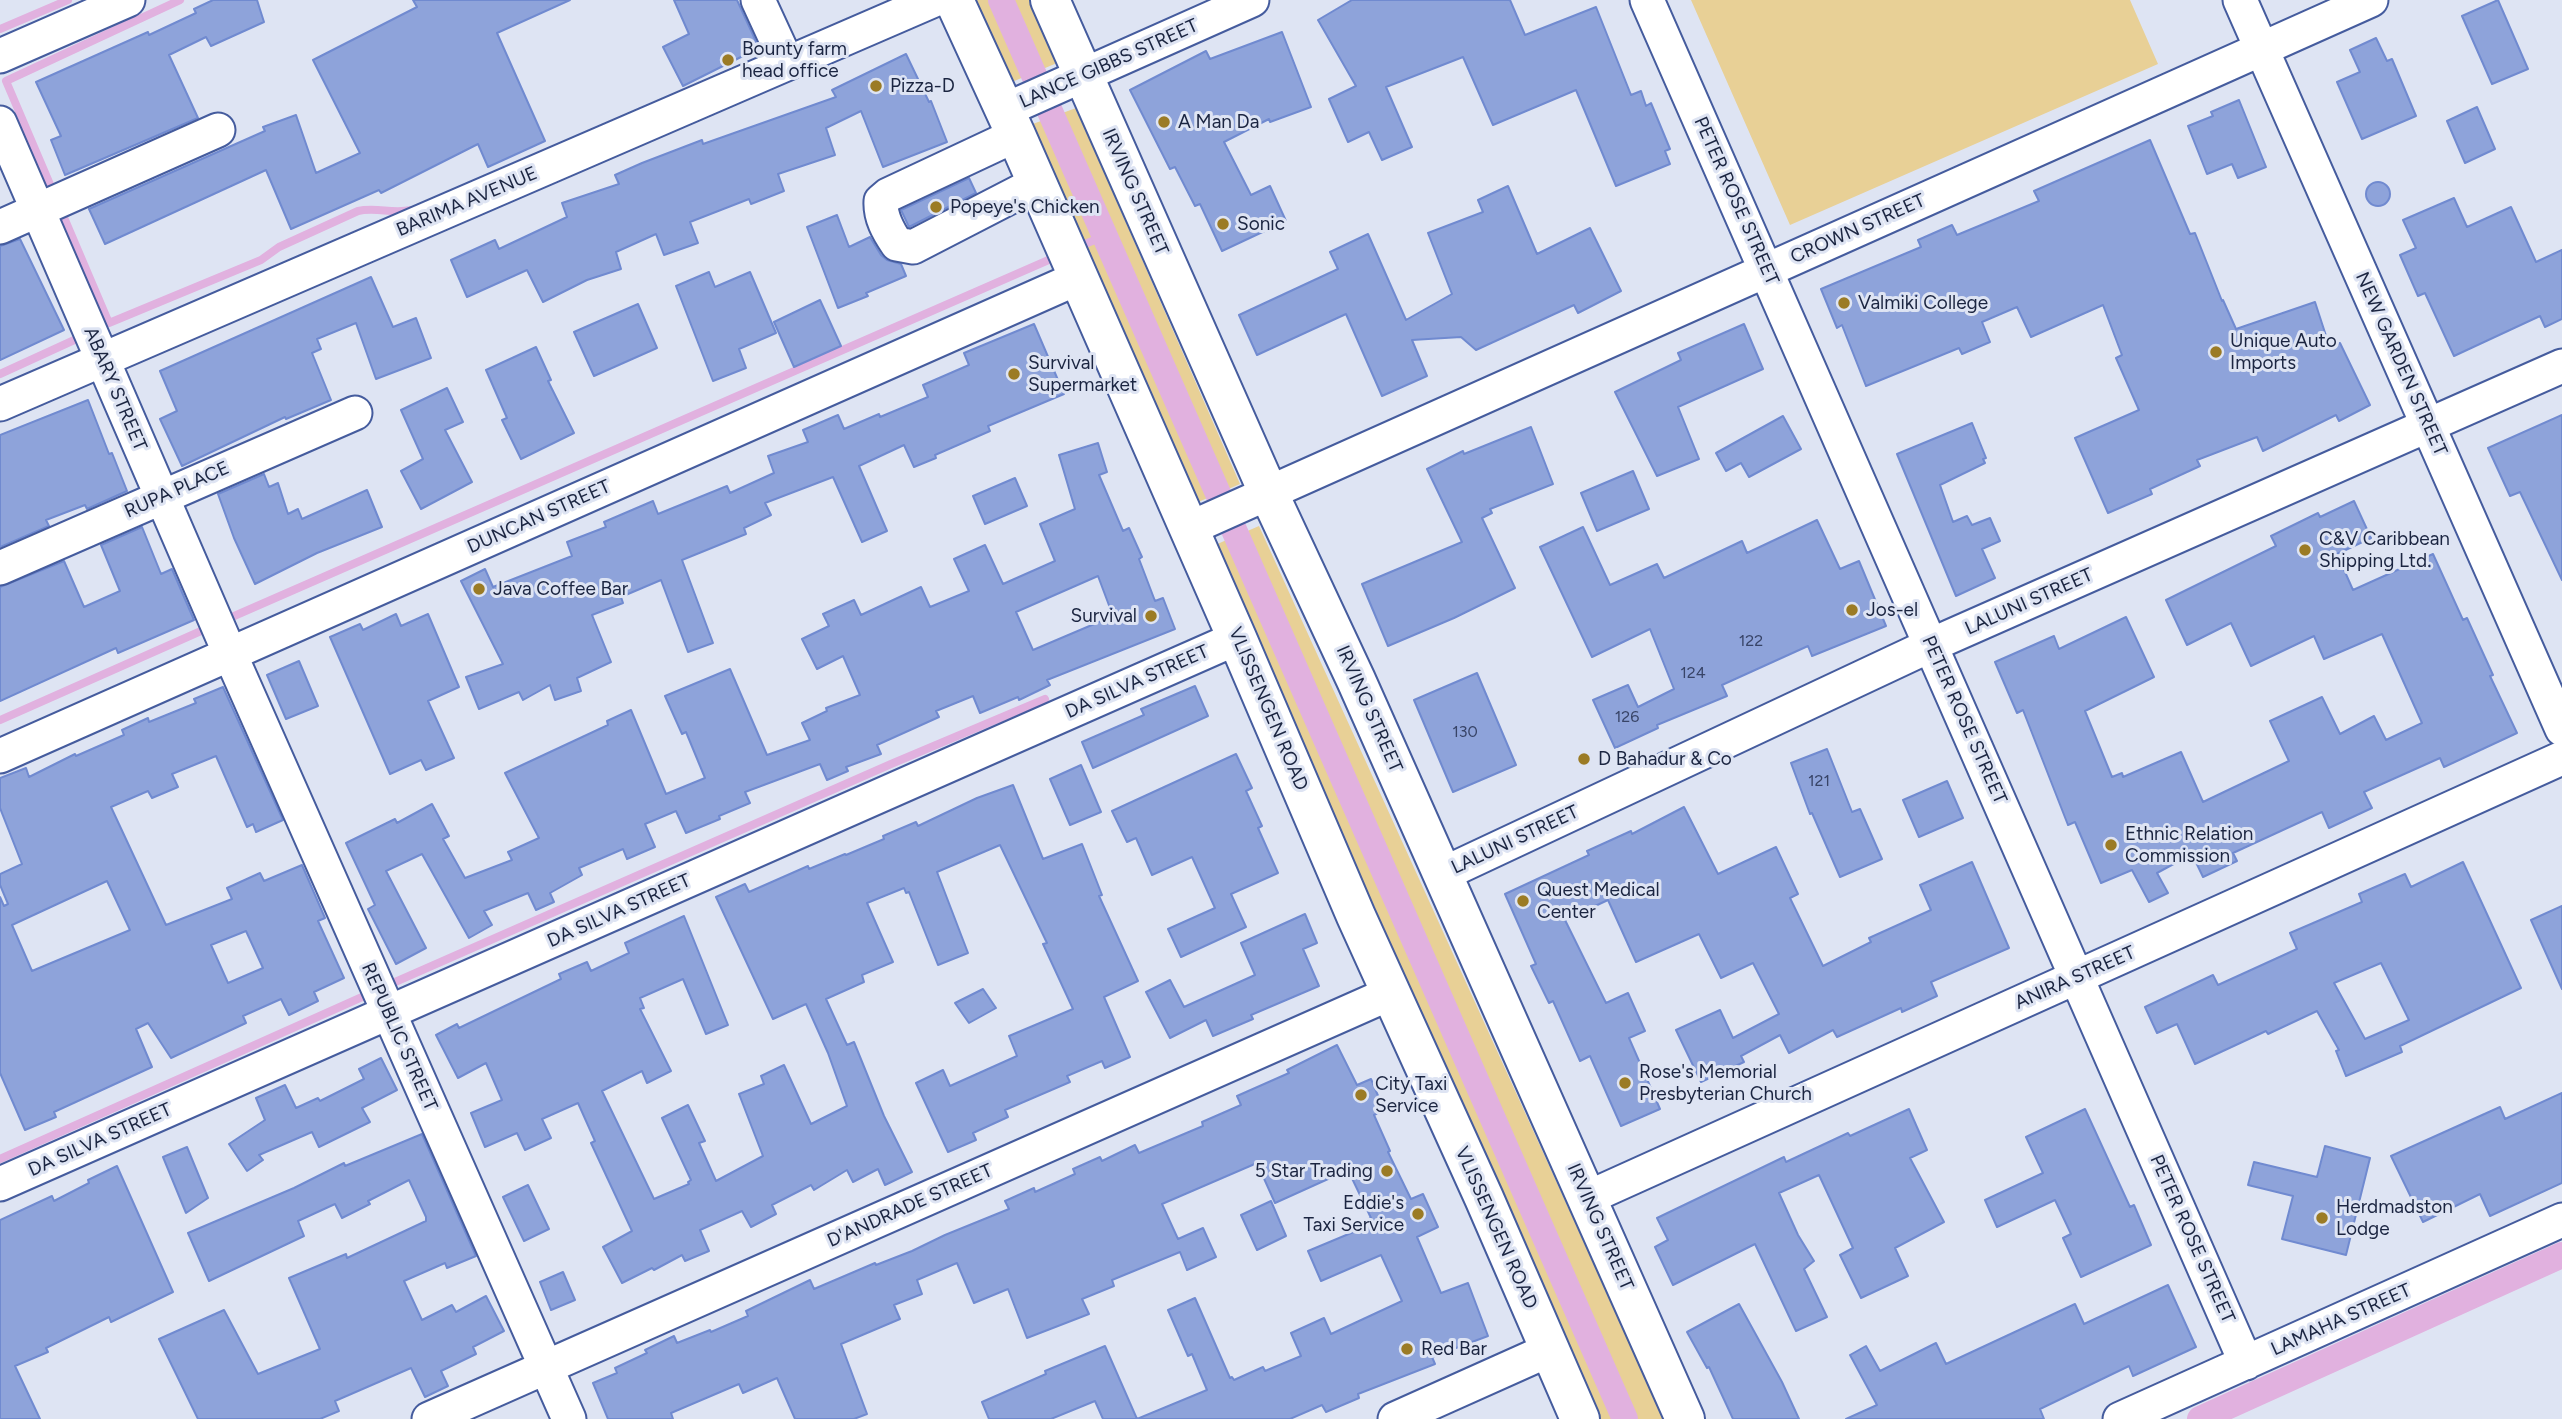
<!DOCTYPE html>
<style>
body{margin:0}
canvas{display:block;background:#dee4f3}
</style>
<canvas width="2562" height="1419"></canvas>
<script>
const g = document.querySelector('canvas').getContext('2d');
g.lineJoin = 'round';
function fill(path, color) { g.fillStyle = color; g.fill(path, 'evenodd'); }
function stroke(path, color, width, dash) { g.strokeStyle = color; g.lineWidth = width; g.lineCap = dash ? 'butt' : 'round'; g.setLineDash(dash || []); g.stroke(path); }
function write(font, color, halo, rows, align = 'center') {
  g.font = font + ' Figtree,sans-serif'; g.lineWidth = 6; g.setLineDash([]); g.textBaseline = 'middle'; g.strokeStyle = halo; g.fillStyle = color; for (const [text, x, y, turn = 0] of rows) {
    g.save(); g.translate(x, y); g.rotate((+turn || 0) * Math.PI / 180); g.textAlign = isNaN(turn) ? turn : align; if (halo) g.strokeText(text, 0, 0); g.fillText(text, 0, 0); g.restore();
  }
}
fill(new Path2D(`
 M976 0H1029L1057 63 1012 82Z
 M1691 0H2130L2158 64 1790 225Z
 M1076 108 1240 484 1196 503 1030 125Z
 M1259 526 1664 1419H1600L1215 545Z`), '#e8d096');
stroke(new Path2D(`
 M0 29 68 0
 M55 196 6 81 180 0
 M60 208 109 323 261 260 279 247 358 211C376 207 393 214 411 210
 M1078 247 1104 236
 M0 374 83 336
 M225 620 1060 255
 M0 720 210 627
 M386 986 891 764 1045 699
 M0 1159 371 993`), '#e1b1df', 8);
stroke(new Path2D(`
 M1001 0 1625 1419
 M2200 1419 2562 1255`), '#e1b1df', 26);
const building = new Path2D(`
 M213 0H257L264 22 211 46 206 37 169 55 198 118 65 175 51 140 61 136 36 82 148 32 149 35 196 13 194 9Z
 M413 0H570L497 33 545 141 488 167 478 144 381 193 379 190 291 229 266 170 105 244 89 209 265 131 263 127 296 115 316 173 360 153 313 60 417 7Z
 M674 0H737L759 48 683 86 663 47 689 34Z
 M1352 0H1510L1525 35 1596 7 1631 95 1641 91 1646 106 1651 103 1670 149 1665 151 1670 164 1616 186 1576 90 1493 125 1463 57 1386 87 1412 147 1382 160 1369 132 1348 142 1329 99 1356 86 1318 20Z
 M2498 0 2528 69 2492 84 2462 16Z
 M1282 32 1311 107 1270 122 1269 119 1224 142 1251 195 1270 186 1286 221 1222 251 1200 204 1195 206 1175 167 1170 169 1130 90 1206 51 1210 59Z
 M2376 38 2387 61 2392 59 2416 116 2362 139 2337 82 2360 72 2350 50Z
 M906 54 929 102 931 101 947 142 883 167 861 111 826 128 835 155 778 174 784 191 751 204 749 199 690 222 698 243 664 255 656 234 616 252 621 269 587 280 543 302 527 270 467 297 451 260 495 240 499 249 567 217 562 203 619 184 615 175 642 163 702 140 703 144 836 97 832 90Z
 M2239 100 2266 167 2238 178 2232 164 2207 174 2188 126 2213 116 2211 112Z
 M2477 107 2495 149 2465 163 2447 121Z
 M2150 140 2190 234 2195 233 2222 301 2223 300 2236 329 2315 302 2330 348 2340 343 2370 405 2339 421 2336 415 2263 451 2257 437 2197 460 2200 466 2150 489 2152 494 2108 513 2075 438 2139 410 2116 358 2122 355 2103 305 2031 337 2017 307 1982 322 1990 342 1962 354 1959 348 1866 386 1842 325 1837 328 1821 289 1921 247 1918 240 1952 225 1957 235 2039 201 2034 191Z
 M969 178 976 193 909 227 901 210Z
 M2366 194a12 12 0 1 1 24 0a12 12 0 1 1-24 0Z
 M1508 186 1537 254 1590 228 1621 291 1578 313 1574 305 1476 350 1461 337 1412 340 1427 376 1382 396 1346 314 1257 355 1239 315 1338 269 1330 252 1368 234 1406 320 1452 294 1428 233 1483 212 1478 200Z
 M2454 198 2467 227 2511 207 2536 262 2562 250V319L2545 327 2540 316 2454 356 2425 293 2418 296 2400 255 2416 248 2403 220Z
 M837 215 849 247 870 237 881 255 887 260 901 264 906 276 866 293 868 296 838 308 807 227Z
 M20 239 64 330 0 360V246Z
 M709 272 715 287 750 272 776 333 739 349 746 368 713 381 676 286Z
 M371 277 393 327 416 318 431 358 376 379 356 323 317 339 321 349 312 353 331 400 286 419 285 417 182 466 160 419 177 411 160 371Z
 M820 300 841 346 794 367 774 322Z
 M638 304 657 348 594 376 574 332Z
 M1034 324 1064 394 988 426 990 431 935 455 936 458 914 467 904 445 859 466 887 531 862 542 833 477 765 503 771 515 744 528 746 534 682 560 713 643 688 652 661 580 621 597 623 603 592 615 611 662 577 678 581 691 555 700 550 685 523 700 519 692 479 709 466 677 503 664 461 581 485 569 493 587 572 556 567 542 606 527 604 522 653 501 658 514 727 486 730 493 774 473 768 456 808 442 803 430 838 415 844 429 879 414 880 417 928 397 923 385 969 365 964 353Z
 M1744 324 1763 369 1678 407 1699 459 1657 476 1615 392 1681 360 1678 353Z
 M536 347 551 380 548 381 574 433 521 459 502 420 507 418 486 370Z
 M447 388 463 422 445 430 472 482 421 509 401 471 423 459 401 410Z
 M88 400 109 454 112 453 127 491 87 509 85 505 46 520 49 526 0 547V435Z
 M2562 415V580L2520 492 2510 496 2488 448Z
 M1783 416 1801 449 1749 477 1741 463 1726 471 1716 453Z
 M1972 423 1986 458 1983 459 1985 463 1940 485 1953 522 1967 516 1972 525 1990 518 2000 541 1982 549 1995 578 1956 596 1897 454Z
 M1531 427 1553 484 1490 509 1492 513 1482 518 1515 588 1454 618 1388 646 1362 584 1462 542 1427 469 1463 451 1464 454Z
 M1098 443 1107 472 1099 475 1123 531 1129 528 1142 557 1139 559 1155 601 1163 598 1175 629 1047 680 1050 685 1019 700 1018 697 980 713 973 696 936 711 939 717 877 745 881 754 846 767 848 771 827 780 820 764 745 792 750 803 719 816 720 819 686 833 676 811 645 824 655 847 627 859 623 849 579 868 582 875 550 893 554 902 536 910 528 893 484 911 492 925 469 938 422 854 386 871 426 948 396 964 368 909 375 905 346 843 395 819 397 823 432 804 449 836 443 839 465 878 512 860 508 852 539 838 505 773 608 725 607 721 631 710 666 794 705 778 686 732 682 734 665 696 730 669 767 755 810 740 802 723 827 711 826 708 860 695 843 656 817 669 802 639 829 626 823 614 854 600 861 615 921 587 930 607 969 591 954 559 985 545 1003 584 1055 561 1040 524 1075 509 1059 455ZM1098 576 1113 616 1033 650 1016 612Z
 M1633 471 1649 509 1597 531 1581 493Z
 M264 474 269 487 278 483 288 514 298 509 302 519 367 490 382 527 317 553 255 584 234 538 218 494Z
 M1015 478 1027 506 985 524 973 496Z
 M2354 501 2371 538 2337 554 2353 590 2433 554 2463 620 2467 618 2493 675 2490 676 2517 733 2444 767 2440 758 2364 792 2372 808 2329 828 2322 812 2233 853 2237 861 2203 877 2192 854 2157 873 2168 893 2149 902 2132 870 2101 883 2075 822 2068 825 2023 710 2017 713 1995 662 2054 636 2059 649 2126 617 2154 677 2085 711 2112 777 2122 773 2123 777 2181 752 2203 802 2289 761 2270 721 2322 697 2340 734 2374 716 2386 740 2422 723 2382 634 2324 659 2314 636 2251 666 2231 623 2187 645 2166 600 2276 546 2271 536 2318 513 2320 517Z
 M1817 520 1840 569 1859 561 1886 626 1812 656 1808 646 1722 685 1727 696 1657 725 1658 728 1615 748 1593 700 1628 685 1638 707 1674 689 1650 629 1592 657 1540 547 1583 527 1610 585 1657 564 1664 578 1742 541 1747 553Z
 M142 527 161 574 172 569 194 620 118 653 116 648 0 701V587L64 561 84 607 120 591 101 545Z
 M396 614 401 626 428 614 459 687 428 701 454 758 426 770 421 760 390 774 330 637 360 624 363 630Z
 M299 661 318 706 286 719 267 675Z
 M1477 673 1516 765 1453 792 1414 700Z
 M1195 686 1208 716 1093 768 1082 742 1144 715 1141 709Z
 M223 687 283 820 256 832 253 824 247 827 216 756 172 774 178 787 152 798 148 791 111 807 166 925 232 899 227 888 260 873 264 881 302 865 325 918 318 921 344 978 314 992 318 1001 289 1015 281 999 243 1016 246 1023 171 1058 148 1023 136 1029 152 1067 54 1112 56 1117 25 1130 0 1073V897L4 906 8 904 0 885V874L22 864 0 808V778L26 768 29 777 75 754 76 756 124 735 122 730 148 718 149 722 196 703 194 699ZM107 881 130 930 32 971 12 925ZM246 931 263 968 228 983 211 945Z
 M1827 749 1852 812 1860 809 1882 859 1840 877 1812 813 1810 814 1791 763Z
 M1236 754 1252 788 1246 791 1262 826 1258 828 1278 873 1231 894 1246 927 1181 957 1168 929 1215 908 1192 857 1152 875 1136 838 1127 842 1112 811Z
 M1081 765 1101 812 1070 825 1050 779Z
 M1947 781 1963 818 1919 837 1903 800Z
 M1013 785 1043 859 1082 844 1102 895 1099 896 1138 981 1104 997 1130 1057 1105 1068 1102 1061 1067 1076 1070 1082 1005 1110 1008 1117 973 1133 976 1140 948 1152 916 1083 943 1070 950 1086 1017 1056 1009 1036 1073 1009 1043 944 1047 943 1000 845 937 872 968 953 938 965 909 892 906 893 904 888 867 903 893 962 862 975 864 982 826 999 847 1045 854 1042 884 1116 912 1172 885 1185 878 1169 853 1182 847 1170 814 1190 811 1185 772 1205 776 1214 751 1227 742 1211 700 1230 709 1251 685 1261 682 1255 654 1270 652 1268 622 1283 603 1247 632 1231 591 1143 595 1141 578 1103 542 1119 551 1138 525 1150 517 1133 485 1147 471 1113 502 1100 486 1063 458 1078 436 1035 457 1024 459 1028 561 979 559 974 587 962 591 971 629 953 625 943 684 916 728 1025 706 1034 683 979 640 998 644 1008 640 1009 671 1071 647 1083 642 1071 602 1091 654 1199 689 1184 688 1182 691 1180 662 1118 688 1105 705 1141 699 1143 716 1181 763 1156 739 1094 764 1084 761 1076 784 1065 811 1124 847 1106 828 1053 806 1004 773 1019 716 897 745 884 749 892 808 866 809 869 845 854 846 855 884 839 883 836 916 822 918 826 977 798Z
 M1684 807 1718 874 1776 847 1798 894 1790 898 1823 966 1871 942 1869 938 1931 910 1920 885 1972 862 2009 948 1931 982 1937 996 1902 1012 1901 1008 1837 1037 1833 1030 1789 1053 1780 1035 1741 1056 1744 1062 1701 1082 1676 1030 1720 1010 1733 1038 1779 1014 1753 963 1721 978 1699 934 1636 962 1608 900 1565 920 1606 1003 1628 993 1645 1031 1629 1038 1660 1109 1621 1126 1590 1056 1580 1061 1553 1001 1549 1003 1531 966 1536 964 1505 894 1589 855 1587 851 1631 831 1632 834Z
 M2463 862 2521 988 2400 1046 2402 1052 2346 1076 2336 1051 2339 1050 2317 1011 2268 1034 2266 1031 2195 1064 2177 1024 2157 1033 2145 1007 2213 975 2218 985 2297 949 2290 933 2362 902 2359 894 2405 874 2411 887ZM2381 963 2409 1020 2365 1039 2334 983Z
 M2562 906V989L2531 920Z
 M1305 914 1317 943 1303 949 1319 986 1251 1015 1253 1019 1213 1036 1206 1020 1170 1038 1146 992 1170 980 1184 1007 1255 975 1241 943Z
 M983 989 996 1008 969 1023 955 1003Z
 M1337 1045 1357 1085 1371 1079 1384 1110 1374 1115 1390 1151 1388 1152 1411 1199 1423 1194 1438 1227 1417 1237 1441 1293 1468 1283 1488 1336 1432 1357 1435 1364 1358 1394 1359 1398 1326 1412 1322 1405 1290 1419H1103L1095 1401 1051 1419H989L982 1402 1046 1374 1045 1371 1105 1346 1137 1419 1207 1390 1192 1354 1188 1356 1168 1310 1195 1298 1230 1378 1232 1377 1234 1380 1263 1367 1265 1371 1301 1356 1291 1333 1324 1318 1331 1334 1402 1301 1381 1255 1321 1281 1308 1251 1363 1228 1361 1223 1371 1218 1348 1170 1275 1203 1257 1163 1162 1204 1178 1239 1203 1228 1216 1257 1187 1270 1180 1252 1112 1280 1114 1286 1082 1299 1089 1314 1027 1338 1008 1289 974 1303 957 1263 917 1280 922 1294 894 1305 900 1319 841 1344 867 1414 854 1419H795L777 1378 743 1393 739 1384 671 1413 673 1419H608L593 1383 617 1373 615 1368 647 1353 645 1350 674 1336 677 1343 710 1330 711 1332 748 1316 746 1311 810 1280 814 1289 875 1263 876 1265 912 1251 945 1235 1009 1209 1005 1201 1034 1188 1035 1192 1075 1174 1073 1169 1100 1157 1102 1161 1135 1145 1139 1153 1203 1126 1202 1122 1241 1105 1237 1096 1289 1073 1287 1070Z
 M381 1058 397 1090 362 1108 370 1122 319 1147 312 1132 259 1155 263 1160 247 1171 229 1144 265 1120 256 1098 285 1085 296 1108 318 1098 320 1101 364 1079 359 1069Z
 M2562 1093V1183L2490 1216 2480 1194 2423 1222 2391 1156 2500 1107 2505 1119Z
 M1909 1109 1927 1150 1910 1158 1944 1222 1895 1248 1908 1276 1861 1298 1840 1255 1853 1248 1819 1175 1779 1193 1798 1235 1814 1261 1804 1269 1827 1317 1796 1331 1755 1244 1673 1285 1655 1247 1668 1240 1657 1218 1784 1157 1786 1162 1848 1133 1850 1136Z
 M2085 1109 2130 1207 2134 1205 2151 1245 2081 1277 2063 1238 2071 1234 2055 1200 1997 1227 1985 1200 2043 1173 2026 1137Z
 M422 1134 476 1256 447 1268 445 1263 404 1281 422 1320 452 1305 456 1312 486 1296 504 1331 473 1347 476 1354 441 1371 448 1386 425 1397 411 1368 335 1401 339 1411 320 1419H198L159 1339 224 1310 258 1374 320 1349 289 1278 346 1254 347 1258 426 1221V1217L409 1180 368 1201 370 1204 342 1218 335 1204 298 1221 304 1236 209 1281 188 1233 294 1188 344 1163 345 1166Z
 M2325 1146 2370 1158 2346 1255 2282 1239 2293 1196 2248 1185 2254 1162 2317 1177Z
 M187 1147 208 1198 186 1213 163 1157Z
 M117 1166 173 1292 111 1322 109 1317 46 1348 48 1352 15 1366 40 1419H0V1220L52 1196 54 1201 89 1183 88 1180Z
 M528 1185 549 1229 524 1241 503 1197Z
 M1271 1201 1286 1236 1257 1250 1241 1215Z
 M563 1272 575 1300 551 1310 540 1282Z
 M2168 1285 2196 1347 2133 1376 2129 1366 2040 1409 2044 1419H1846L1877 1405 1850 1355 1866 1346 1880 1371 1936 1343 1946 1364 2075 1304 2084 1324Z
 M1739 1304 1782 1382 1799 1419H1733L1709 1367 1707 1368 1687 1332Z`);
fill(building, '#8ea3da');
stroke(building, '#708ad0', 2);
const minor = new Path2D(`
 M758 0 787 63
 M1647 0 2246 1363
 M2240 0 2562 729
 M0 56 128 0
 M1005 110 1252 0
 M0 123 230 654 569 1419
 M1016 135 888 195 881 201C880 217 888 231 897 244L913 247 1037 183
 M0 227 218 130
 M0 404 934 0
 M1188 529 2371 0
 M0 568 355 413
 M0 756 1078 278
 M1443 874 1931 645 2562 366
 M0 1184 1237 638
 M1587 1198 2562 758
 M429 1419 1391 993
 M1395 1419 1549 1350
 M2120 1419 2562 1220`);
const major = new Path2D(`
 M954 0 1016 135 1237 638 1356 916 1484 1198 1580 1419
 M1050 0 1268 492 1356 680 1685 1419`);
stroke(minor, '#455c9e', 37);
stroke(major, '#455c9e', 42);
stroke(minor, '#fff', 33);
stroke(major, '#fff', 38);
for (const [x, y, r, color] of [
 [728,60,7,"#9b7b25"],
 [876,86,7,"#9b7b25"],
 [1164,122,7,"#9b7b25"],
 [936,207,7,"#9b7b25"],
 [1223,224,7,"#9b7b25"],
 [1844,303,7,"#9b7b25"],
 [2216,352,7,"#9b7b25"],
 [1014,374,7,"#9b7b25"],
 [2305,550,7,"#9b7b25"],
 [479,589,7,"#9b7b25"],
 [1852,610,7,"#9b7b25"],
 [1151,616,7,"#9b7b25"],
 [1584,759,7,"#9b7b25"],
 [2111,845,7,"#9b7b25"],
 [1523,901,7,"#9b7b25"],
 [1625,1083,7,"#9b7b25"],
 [1361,1095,7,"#9b7b25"],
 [1387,1171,7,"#9b7b25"],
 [1418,1214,7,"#9b7b25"],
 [2322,1218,7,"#9b7b25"],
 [1407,1349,7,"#9b7b25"]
]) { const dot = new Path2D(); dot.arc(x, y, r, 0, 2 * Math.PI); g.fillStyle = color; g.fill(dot); stroke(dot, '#dee4f3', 2.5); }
write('16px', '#384467', null, [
 ["122",1751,641],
 ["124",1693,673],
 ["126",1627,717],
 ["130",1465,732],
 ["121",1819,781]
]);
write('19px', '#1b2541', '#dee4f3', [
 ["Bounty farm",742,49],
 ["head office",742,71],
 ["Pizza-D",890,86],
 ["A Man Da",1178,122],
 ["Popeye's Chicken",950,207],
 ["Sonic",1237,224],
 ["Valmiki College",1858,303],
 ["Unique Auto",2230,341],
 ["Imports",2230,363],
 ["Survival",1028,363],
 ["Supermarket",1028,385],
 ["C&V Caribbean",2319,539],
 ["Shipping Ltd.",2319,561],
 ["Java Coffee Bar",493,589],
 ["Jos-el",1866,610],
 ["Survival",1137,616,"right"],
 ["D Bahadur & Co",1598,759],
 ["Ethnic Relation",2125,834],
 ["Commission",2125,856],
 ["Quest Medical",1537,890],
 ["Center",1537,912],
 ["Rose's Memorial",1639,1072],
 ["Presbyterian Church",1639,1094],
 ["City Taxi",1375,1084],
 ["Service",1375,1106],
 ["5 Star Trading",1373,1171,"right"],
 ["Eddie's",1404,1203,"right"],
 ["Taxi Service",1404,1225,"right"],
 ["Herdmadston",2336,1207],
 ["Lodge",2336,1229],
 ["Red Bar",1421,1349]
], 'left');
write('19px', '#1b2541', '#dee4f3', [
 ["LANCE GIBBS STREET",1109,64,-24],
 ["IRVING STREET",1135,192,66],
 ["PETER ROSE STREET",1736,201,66],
 ["BARIMA AVENUE",467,202,-23],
 ["CROWN STREET",1858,229,-24],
 ["NEW GARDEN STREET",2401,364,66],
 ["ABARY STREET",115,389,67],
 ["RUPA PLACE",177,490,-24],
 ["DUNCAN STREET",539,517,-24],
 ["LALUNI STREET",2029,602,-24],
 ["DA SILVA STREET",1137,682,-24],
 ["VLISSENGEN ROAD",1268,709,67],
 ["IRVING STREET",1369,709,66],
 ["PETER ROSE STREET",1964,720,66],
 ["LALUNI STREET",1515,840,-25],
 ["DA SILVA STREET",619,911,-24],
 ["ANIRA STREET",2075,978,-24],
 ["REPUBLIC STREET",399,1037,66],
 ["DA SILVA STREET",100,1140,-24],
 ["D'ANDRADE STREET",910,1206,-24],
 ["IRVING STREET",1600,1227,66],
 ["VLISSENGEN ROAD",1496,1228,66],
 ["PETER ROSE STREET",2192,1239,66],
 ["LAMAHA STREET",2341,1320,-24]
]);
</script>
